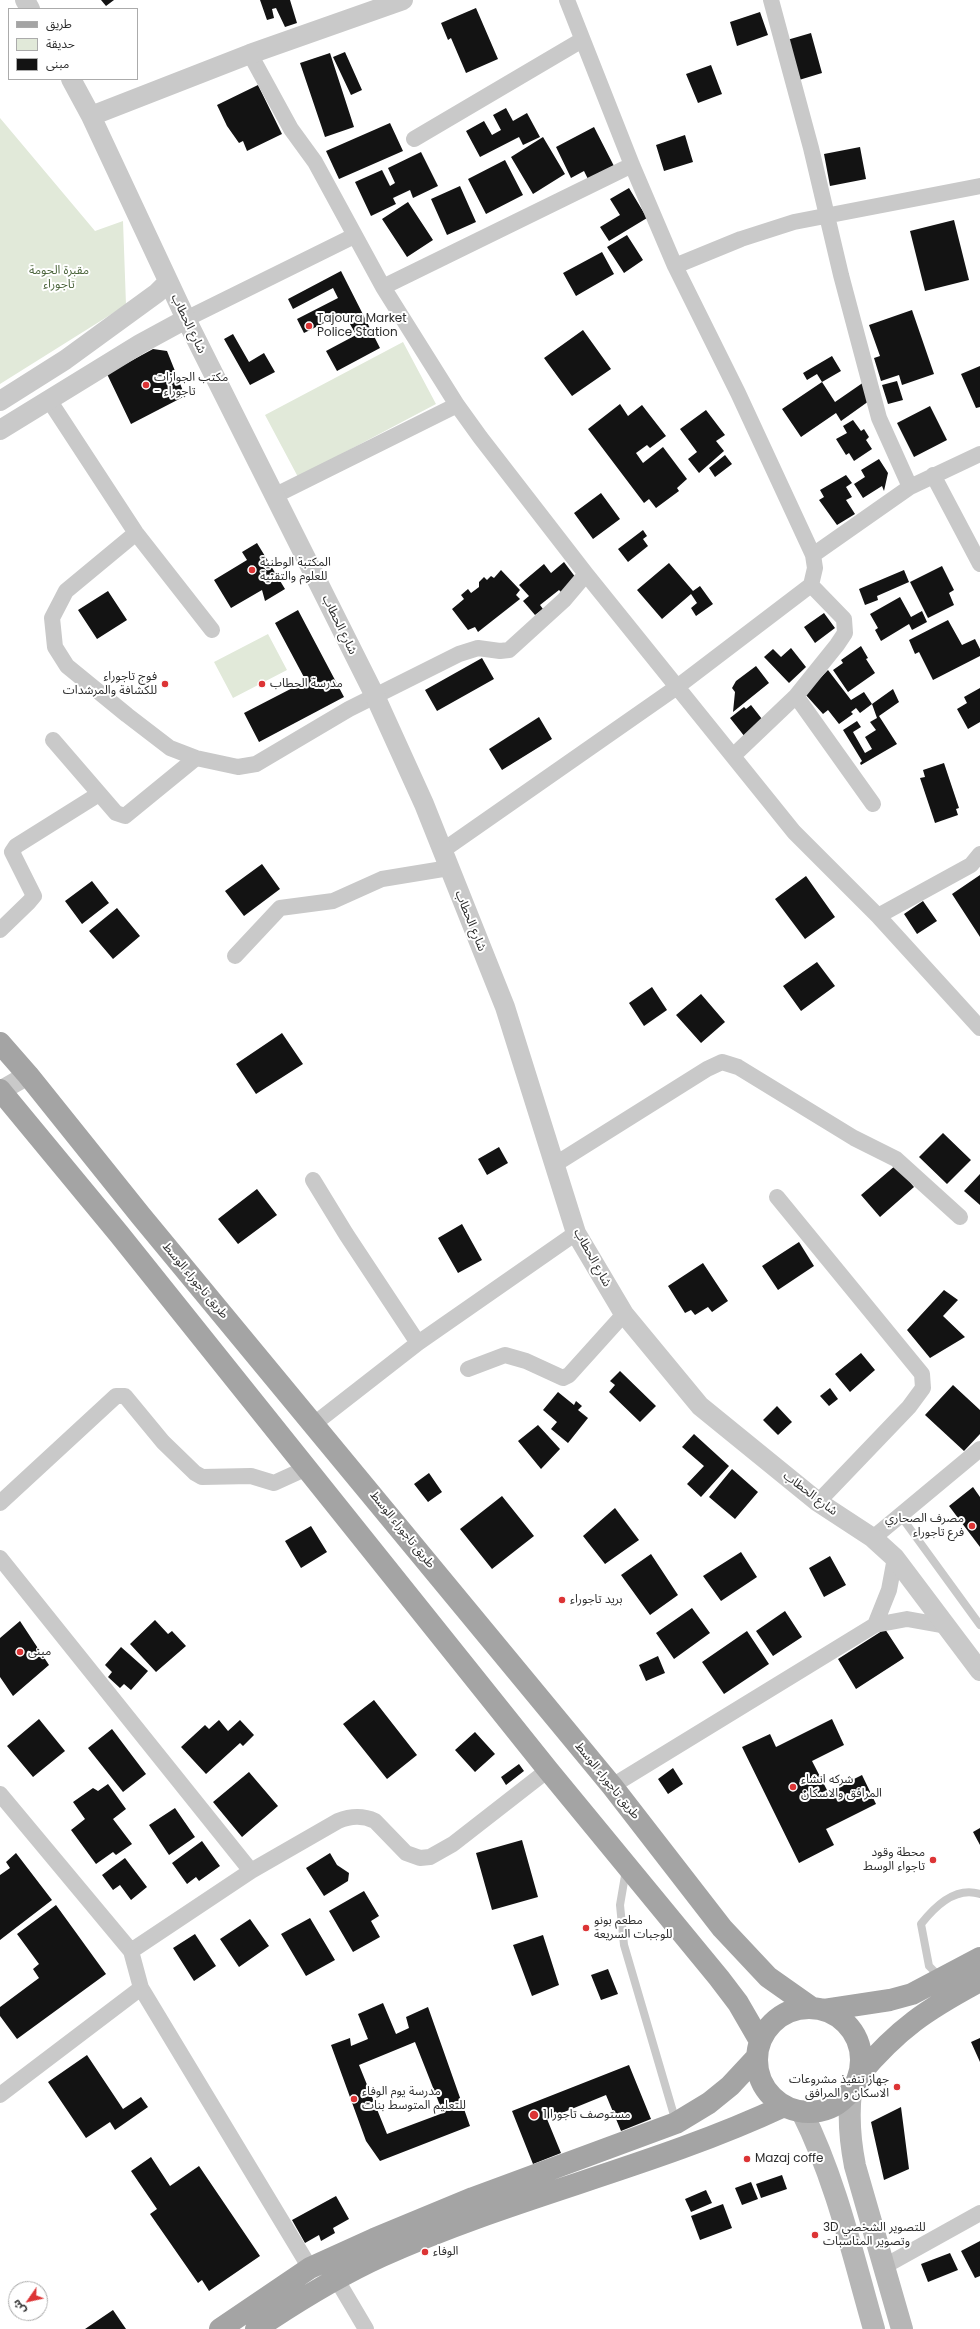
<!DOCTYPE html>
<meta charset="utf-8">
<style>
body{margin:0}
#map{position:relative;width:980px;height:2329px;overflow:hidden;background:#fff;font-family:Poppins,"Noto Sans Arabic",sans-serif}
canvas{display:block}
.legend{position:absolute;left:8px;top:8px;width:130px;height:72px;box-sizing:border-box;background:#fff;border:1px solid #ababab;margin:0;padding:5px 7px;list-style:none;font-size:12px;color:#2c2c2c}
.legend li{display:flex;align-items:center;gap:8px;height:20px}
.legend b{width:20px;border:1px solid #ababab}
.north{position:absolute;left:8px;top:2281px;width:40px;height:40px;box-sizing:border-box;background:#fff;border:1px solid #ababab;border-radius:50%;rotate:236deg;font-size:11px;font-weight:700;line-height:16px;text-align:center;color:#2c2c2c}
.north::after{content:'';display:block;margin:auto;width:14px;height:18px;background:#dc3435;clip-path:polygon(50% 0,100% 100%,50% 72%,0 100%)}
</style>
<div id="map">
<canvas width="980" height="2329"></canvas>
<ul class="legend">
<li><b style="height:5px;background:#a4a4a4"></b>طريق</li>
<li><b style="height:11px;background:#e1e9d9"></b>حديقة</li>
<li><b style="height:11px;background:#131313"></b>مبنى</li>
</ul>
<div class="north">ش</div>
</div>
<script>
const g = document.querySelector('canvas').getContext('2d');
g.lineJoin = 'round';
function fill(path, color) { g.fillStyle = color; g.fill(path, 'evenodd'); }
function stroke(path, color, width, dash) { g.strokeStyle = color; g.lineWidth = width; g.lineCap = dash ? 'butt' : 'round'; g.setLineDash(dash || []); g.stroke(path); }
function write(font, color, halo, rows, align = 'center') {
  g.font = font + ' Poppins,"Noto Sans Arabic",sans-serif'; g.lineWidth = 4; g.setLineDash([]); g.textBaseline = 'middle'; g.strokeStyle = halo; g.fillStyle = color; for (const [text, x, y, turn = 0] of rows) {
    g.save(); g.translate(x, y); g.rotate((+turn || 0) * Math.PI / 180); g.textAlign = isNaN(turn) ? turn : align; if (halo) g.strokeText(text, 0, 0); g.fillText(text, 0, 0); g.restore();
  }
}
fill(new Path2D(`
 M0 118 95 231 123 221 126 305 0 384Z
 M403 342 436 404 298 477 265 415Z
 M268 634 287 670 233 698 214 662Z`), '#e1e9d9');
fill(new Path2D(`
 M101 0H114L106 6Z
 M260 0H290L297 23 285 27 276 8 272 9 274 18 267 20Z
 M476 8 498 59 466 73 451 38 448 40 441 23Z
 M760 12 768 35 737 46 730 22Z
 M811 33 822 73 799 80 787 40Z
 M345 52 362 90 351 95 333 57Z
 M330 53 354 127 325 137 300 63Z
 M711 65 722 94 698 103 686 74Z
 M258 85 282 134 247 151 243 141 239 143 227 126 217 105Z
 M506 108 513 121 527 113 540 137 523 145 519 137 480 157 466 131 484 121 492 135 501 130 493 115Z
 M390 123 403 151 339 179 326 151Z
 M594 127 615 168 589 181 584 171 571 178 556 147Z
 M685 135 693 162 664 171 656 145Z
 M543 137 565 174 533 194 511 157Z
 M860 147 866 179 830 186 824 154Z
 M421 152 438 186 413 198 410 190 393 198 396 204 371 216 355 182 382 170 390 186 395 183 388 168Z
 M505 160 523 195 486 214 468 179Z
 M460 186 476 222 447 235 431 199Z
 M629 188 647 218 609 241 600 227 620 215 610 199Z
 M408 202 433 240 407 257 382 219Z
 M954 220 969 280 925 291 910 231Z
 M627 235 643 260 624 273 607 247Z
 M602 252 614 274 576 296 563 273Z
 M341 271 380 348 337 371 326 351 356 335 344 313 304 333 297 319 338 298 333 288 293 309 288 299Z
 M912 310 934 374 902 385 899 375 881 381 874 358 880 356 869 325Z
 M583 330 611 369 572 396 544 358Z
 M233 334 249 362 264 353 275 372 250 385 224 339Z
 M153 349 167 351 185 396 131 424 107 374Z
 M832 356 841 371 822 382 817 374 807 380 803 373Z
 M980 366V407L976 408 961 374Z
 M897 381 903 400 888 404 882 385Z
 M822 382 835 402 864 382 869 401 841 421 836 413 801 437 782 409Z
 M620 404 628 416 642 405 666 436 650 448 647 445 636 453 643 463 663 447 687 479 677 488 679 491 656 508 649 499 644 503 588 429Z
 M930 406 947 440 914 457 897 423Z
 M706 410 725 435 716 441 724 451 699 473 688 459 697 452 680 429Z
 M853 420 861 431 864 429 869 437 866 440 872 449 854 461 849 453 846 455 836 439 847 433 843 426Z
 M725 455 732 464 715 477 709 468Z
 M879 459 888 473 884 491 882 486 863 498 854 484 865 477 861 470Z
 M846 475 852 483 846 487 852 497 846 500 855 514 837 525 819 500 824 497 820 490Z
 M601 493 620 519 593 539 574 513Z
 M643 530 647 536 643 539 648 546 628 562 618 549Z
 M257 543 285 589 265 601 262 590 231 608 214 580 247 560 242 552Z
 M564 562 576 578 562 593 559 590 540 605 543 609 535 615 523 601 529 596 519 585 544 564 551 573Z
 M669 563 693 591 700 586 713 604 696 616 691 608 697 603 691 594 662 619 637 590Z
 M942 566 954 590 949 593 954 605 928 618 910 582Z
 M501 570 520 590 516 595 520 599 478 632 475 627 468 630 452 609 464 599 461 595 468 589 471 593 479 587V582L484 577 487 580 491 576 494 578Z
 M904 570 909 582 877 596 878 600 865 605 859 589Z
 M108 591 127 620 97 639 78 610Z
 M900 597 911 617 922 611 927 622 912 630 909 624 881 641 875 630 878 628 870 614Z
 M298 610 344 697 259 742 244 713 306 681 275 623Z
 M824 613 835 628 815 643 804 627Z
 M948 620 962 645 975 639 980 649V656L933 680 919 652 915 654 909 640Z
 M861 646 868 658 866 659 875 673 848 692 833 670 843 663 841 660Z
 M791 648 806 667 789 683 764 657 773 649 781 657Z
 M482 658 494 679 437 711 425 690Z
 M756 666 769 683 733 712 735 692 732 688 736 681Z
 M828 670 851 700 864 692 872 704 860 713 856 708 851 712 853 714 839 724 828 710 823 714 805 694Z
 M980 688V722L968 729 957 709 967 703 964 697Z
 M893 689 899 702 879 716 897 744 861 765 860 763 862 761 843 730 857 721 861 727 853 732 865 753 872 749 865 737 876 730 870 722 877 718 872 704Z
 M751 705 762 719 745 737 730 718 744 707 746 709Z
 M539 717 552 739 502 770 489 749Z
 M944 763 959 808 956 809 958 815 935 823 920 778 925 777 923 770Z
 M262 864 280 889 244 916 225 891Z
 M980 875V937L952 894Z
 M806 876 835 917 805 939 775 899Z
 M92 881 109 903 82 924 65 901Z
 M923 901 937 921 917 934 904 914Z
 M117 908 140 936 113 959 89 931Z
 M817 962 835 986 801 1011 783 986Z
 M652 987 667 1010 644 1026 629 1003Z
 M701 994 725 1022 701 1043 676 1015Z
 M282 1033 303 1064 256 1094 236 1064Z
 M943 1133 971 1160 947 1184 919 1157Z
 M499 1147 508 1163 487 1175 478 1159Z
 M896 1165 914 1187 880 1217 861 1195Z
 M980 1174V1205L964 1191Z
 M257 1189 277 1215 238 1244 218 1219Z
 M462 1224 482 1260 458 1273 438 1238Z
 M799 1242 814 1266 778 1290 762 1266Z
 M703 1263 728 1301 712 1312 708 1307 695 1315 691 1310 685 1313 668 1286Z
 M944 1290 958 1300 943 1316 965 1337 930 1358 907 1330Z
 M861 1353 875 1370 850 1392 835 1374Z
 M620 1371 656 1406 640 1422 609 1392 615 1385 610 1381Z
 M953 1385 980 1410V1434L964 1451 925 1415Z
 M830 1388 838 1399 829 1406 820 1396Z
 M558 1392 574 1405 576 1401 582 1406 578 1410 588 1418 568 1443 551 1429 557 1422 543 1410Z
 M777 1406 792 1422 778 1435 763 1420Z
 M538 1425 560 1449 541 1469 518 1441Z
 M694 1434 729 1466 701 1497 687 1484 704 1466 682 1447Z
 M732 1469 758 1492 735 1519 709 1497Z
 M429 1473 442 1492 428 1502 414 1484Z
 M973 1487 980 1497V1547L949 1506Z
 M502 1496 534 1536 492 1569 460 1529Z
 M615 1508 639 1540 605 1564 583 1536Z
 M311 1526 327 1552 301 1568 285 1541Z
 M741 1552 757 1577 721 1601 703 1576Z
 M651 1554 678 1595 650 1615 621 1575Z
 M830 1556 846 1585 824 1597 809 1568Z
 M692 1608 710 1633 674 1659 656 1633Z
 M785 1611 802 1637 773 1656 756 1631Z
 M155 1620 168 1634 172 1631 186 1646 156 1672 130 1644Z
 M20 1621 49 1665 13 1696 0 1677V1638Z
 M885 1629 904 1658 856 1689 838 1659Z
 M747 1631 769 1664 724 1694 702 1662Z
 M121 1647 148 1671 131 1690 124 1684 120 1688 108 1677 112 1672 105 1665Z
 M658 1656 665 1673 646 1681 639 1665Z
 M374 1700 417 1755 387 1779 343 1724Z
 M39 1719 65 1751 33 1777 7 1746Z
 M832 1719 844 1745 812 1761 828 1792 862 1775 876 1804 826 1829 834 1845 799 1863 742 1747 770 1734 776 1747Z
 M219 1720 228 1731 240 1720 254 1735 243 1746 240 1743 206 1774 181 1747 205 1725 209 1729Z
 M112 1729 146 1774 123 1792 88 1748Z
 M475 1732 495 1754 475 1772 455 1750Z
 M519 1764 524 1771 506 1785 501 1777Z
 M673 1768 683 1784 668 1794 658 1779Z
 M249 1772 278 1806 242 1837 213 1802Z
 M108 1784 126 1809 113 1819 132 1844 116 1855 113 1852 96 1864 71 1830 85 1819 73 1802 93 1788 98 1791Z
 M175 1808 195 1837 169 1855 149 1825Z
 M980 1828V1845L973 1832Z
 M522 1840 538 1897 492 1910 476 1853Z
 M202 1841 220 1866 199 1881 196 1877 187 1884 172 1863Z
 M16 1853 52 1900 0 1940V1875L10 1868 6 1862Z
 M330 1853 337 1865 349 1873 348 1881 324 1896 306 1868Z
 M125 1858 147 1887 131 1900 120 1885 113 1890 102 1875Z
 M364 1891 379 1916 371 1921 380 1937 353 1952 329 1911Z
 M56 1905 106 1974 17 2039 0 2016V2007L39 1978 33 1969 39 1964 17 1934Z
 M310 1918 335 1960 306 1976 281 1934Z
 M250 1919 269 1946 239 1967 220 1939Z
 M195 1934 216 1966 194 1981 173 1948Z
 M543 1935 559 1985 532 1996 513 1945Z
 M608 1969 618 1994 601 2000 591 1975Z
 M383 2003 396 2034 409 2028 406 2017 428 2007 470 2126 380 2161 366 2141 331 2045 350 2038 351 2046 368 2039 358 2014ZM415 2042 443 2113 387 2134 359 2065Z
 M980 2038V2062L971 2042Z
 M87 2055 123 2109 141 2097 148 2107 115 2130 110 2122 86 2138 48 2082Z
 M629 2065 651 2119 621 2131 606 2095 547 2119 561 2153 533 2164 512 2111Z
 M901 2107 909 2169 884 2180 871 2122Z
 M151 2157 170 2186 199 2166 260 2256 209 2291 202 2280 198 2283 150 2214 157 2209 131 2171Z
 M782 2175 787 2189 761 2198 756 2184Z
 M751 2182 758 2199 742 2205 735 2188Z
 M706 2190 712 2203 691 2212 685 2199Z
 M336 2196 349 2219 333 2228 335 2233 321 2241 319 2235 305 2243 292 2220Z
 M723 2204 732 2228 700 2240 691 2216Z
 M980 2241V2276L975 2278 961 2251Z
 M950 2253 958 2270 928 2282 921 2264Z
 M113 2310 126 2329H85Z`), '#131313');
stroke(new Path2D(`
 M900 1515 980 1625
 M626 1870 620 1905 624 1945 676 2122
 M940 1977 929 1966 921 1924C935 1906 956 1886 980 1894`), '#c9c9c9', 8);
stroke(new Path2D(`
 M771 0 811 148 841 275 879 418 910 487
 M250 54 291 129 315 162 383 287 457 405 480 437 586 574 794 832 878 916 980 1028
 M414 139 582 40
 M675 266 741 239 794 222 980 186
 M383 287 632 165
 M186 319 354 236
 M49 400 136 533 212 630
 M933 475 980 564
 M274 496 457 405
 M136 533 66 591 52 618 55 647 67 666 127 715 170 748 196 758 238 767 256 764 349 709 459 654 478 648 500 651 509 650 564 600 586 574
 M813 555 910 487 980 454
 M796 696 873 804
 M53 740 116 813 125 816 196 758
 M733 756 796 696 837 645 845 633 844 619 811 585
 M442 851 677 687 811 585 815 568 813 555 738 393 675 266 632 165 567 0
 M878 916 971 865 980 854
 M0 930 29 902 34 896 12 852 16 846 99 794
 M235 956 280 908 333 901 382 879 449 868
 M554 1165 707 1069 722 1062 738 1067 854 1138 896 1159 960 1217
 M313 1180 346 1234 418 1343
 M777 1197 922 1374 923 1388 909 1407 818 1502
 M468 1369 505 1355 526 1361 563 1378 569 1375 624 1314
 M314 1424 418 1343 576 1233
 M0 1503 116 1396H125L163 1442 195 1473 202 1477 251 1476 274 1483 307 1468
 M873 1538 980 1449
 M0 1558 251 1871
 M875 1625 889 1590 895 1558
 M612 1786 875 1625 907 1619 946 1626
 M0 1794 131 1951 141 1988 310 2268
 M131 1951 251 1871 338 1821C351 1816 362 1815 375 1821L406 1853 420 1858 430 1857 453 1844 548 1770
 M0 2095 141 1988
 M883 2267 980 2213
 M337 2280 366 2329`), '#c9c9c9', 16);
stroke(new Path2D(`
 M25 0 30 9
 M71 79 91 116 186 319 375 696 424 804 505 1007 576 1233 624 1314 700 1406 818 1502 873 1538 895 1558 980 1671
 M91 116 250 54 403 0
 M0 401 65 360 157 293 168 282
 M0 430 140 344 186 319
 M0 1091 28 1075`), '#c9c9c9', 20);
stroke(new Path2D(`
 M851 2092C848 2118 850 2141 855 2166L902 2329
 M802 2112C836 2180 853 2256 874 2329`), '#b6b6b6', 22);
stroke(new Path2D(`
 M0 1043 28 1075 141 1216 612 1786 722 1928 768 1977 812 2008
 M0 1090 119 1234 548 1770 719 1978 738 2003 760 2041
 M757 2060a52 52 0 1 1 104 0a52 52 0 1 1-104 0Z
 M824 2010 890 2000 912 1994 980 1958
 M859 2075C899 2028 926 2010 980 1981
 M220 2329 310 2268 374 2239 473 2198 676 2123 709 2103 730 2086 757 2057
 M256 2329C296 2302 338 2276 382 2256 512 2197 654 2167 784 2106`), '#a4a4a4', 22);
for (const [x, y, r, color] of [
 [309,326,4,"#dc3435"],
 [146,385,4,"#dc3435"],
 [252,570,4,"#dc3435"],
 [165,684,4,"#dc3435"],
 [262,684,4,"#dc3435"],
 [972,1526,4,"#dc3435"],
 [562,1600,4,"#dc3435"],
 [20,1652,4,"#dc3435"],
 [793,1787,4,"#dc3435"],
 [933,1860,4,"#dc3435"],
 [586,1928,4,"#dc3435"],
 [897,2087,4,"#dc3435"],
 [354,2099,4,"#dc3435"],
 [534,2115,5,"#dc3435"],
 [747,2159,4,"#dc3435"],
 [815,2235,4,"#dc3435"],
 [425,2252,4,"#dc3435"]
]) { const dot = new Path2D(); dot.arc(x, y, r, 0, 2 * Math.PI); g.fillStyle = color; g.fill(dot); stroke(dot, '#fff', 1.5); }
write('12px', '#4c653c', '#fff', [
 ["مقبرة الحومة",59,271],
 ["تاجوراء",59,285]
]);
write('12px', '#2c2c2c', '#fff', [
 ["Tajoura Market",317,319],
 ["Police Station",317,333],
 ["مكتب الجوازات",154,378],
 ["- تاجوراء",154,392],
 ["المكتبة الوطنية",260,563],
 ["للعلوم والتقنية",260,577],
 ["فوج تاجوراء",157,677,"right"],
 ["للكشافة والمرشدات",157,691,"right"],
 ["مدرسة الحطاب",270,684],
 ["مصرف الصحاري",964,1519,"right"],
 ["فرع تاجوراء",964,1533,"right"],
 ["بريد تاجوراء",570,1600],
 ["مبنى",28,1652],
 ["شركه انشاء",801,1780],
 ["المرافق والاسكان",801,1794],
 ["محطة وقود",925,1853,"right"],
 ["تاجواء الوسط",925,1867,"right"],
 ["مطعم بونو",594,1921],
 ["للوجبات السريعة",594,1935],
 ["جهاز تنفيذ مشروعات",889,2080,"right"],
 ["الاسكان و المرافق",889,2094,"right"],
 ["مدرسة يوم الوفاء",362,2092],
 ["للتعليم المتوسط بنات",362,2106],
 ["مستوصف تاجورا 1",543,2115],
 ["Mazaj coffe",755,2159],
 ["3D للتصوير الشخصي",823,2228],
 ["وتصوير المناسبات",823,2242],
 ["الوفاء",433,2252]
], 'left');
write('12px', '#2c2c2c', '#fff', [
 ["شارع الحطاب",188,324,64],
 ["شارع الحطاب",339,625,64],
 ["شارع الحطاب",470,921,68],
 ["شارع الحطاب",592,1258,61],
 ["طريق تاجوراء الوسط",195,1281,50],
 ["شارع الحطاب",810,1494,37],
 ["طريق تاجوراء الوسط",402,1530,51],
 ["طريق تاجوراء الوسط",607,1781,51]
]);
</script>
